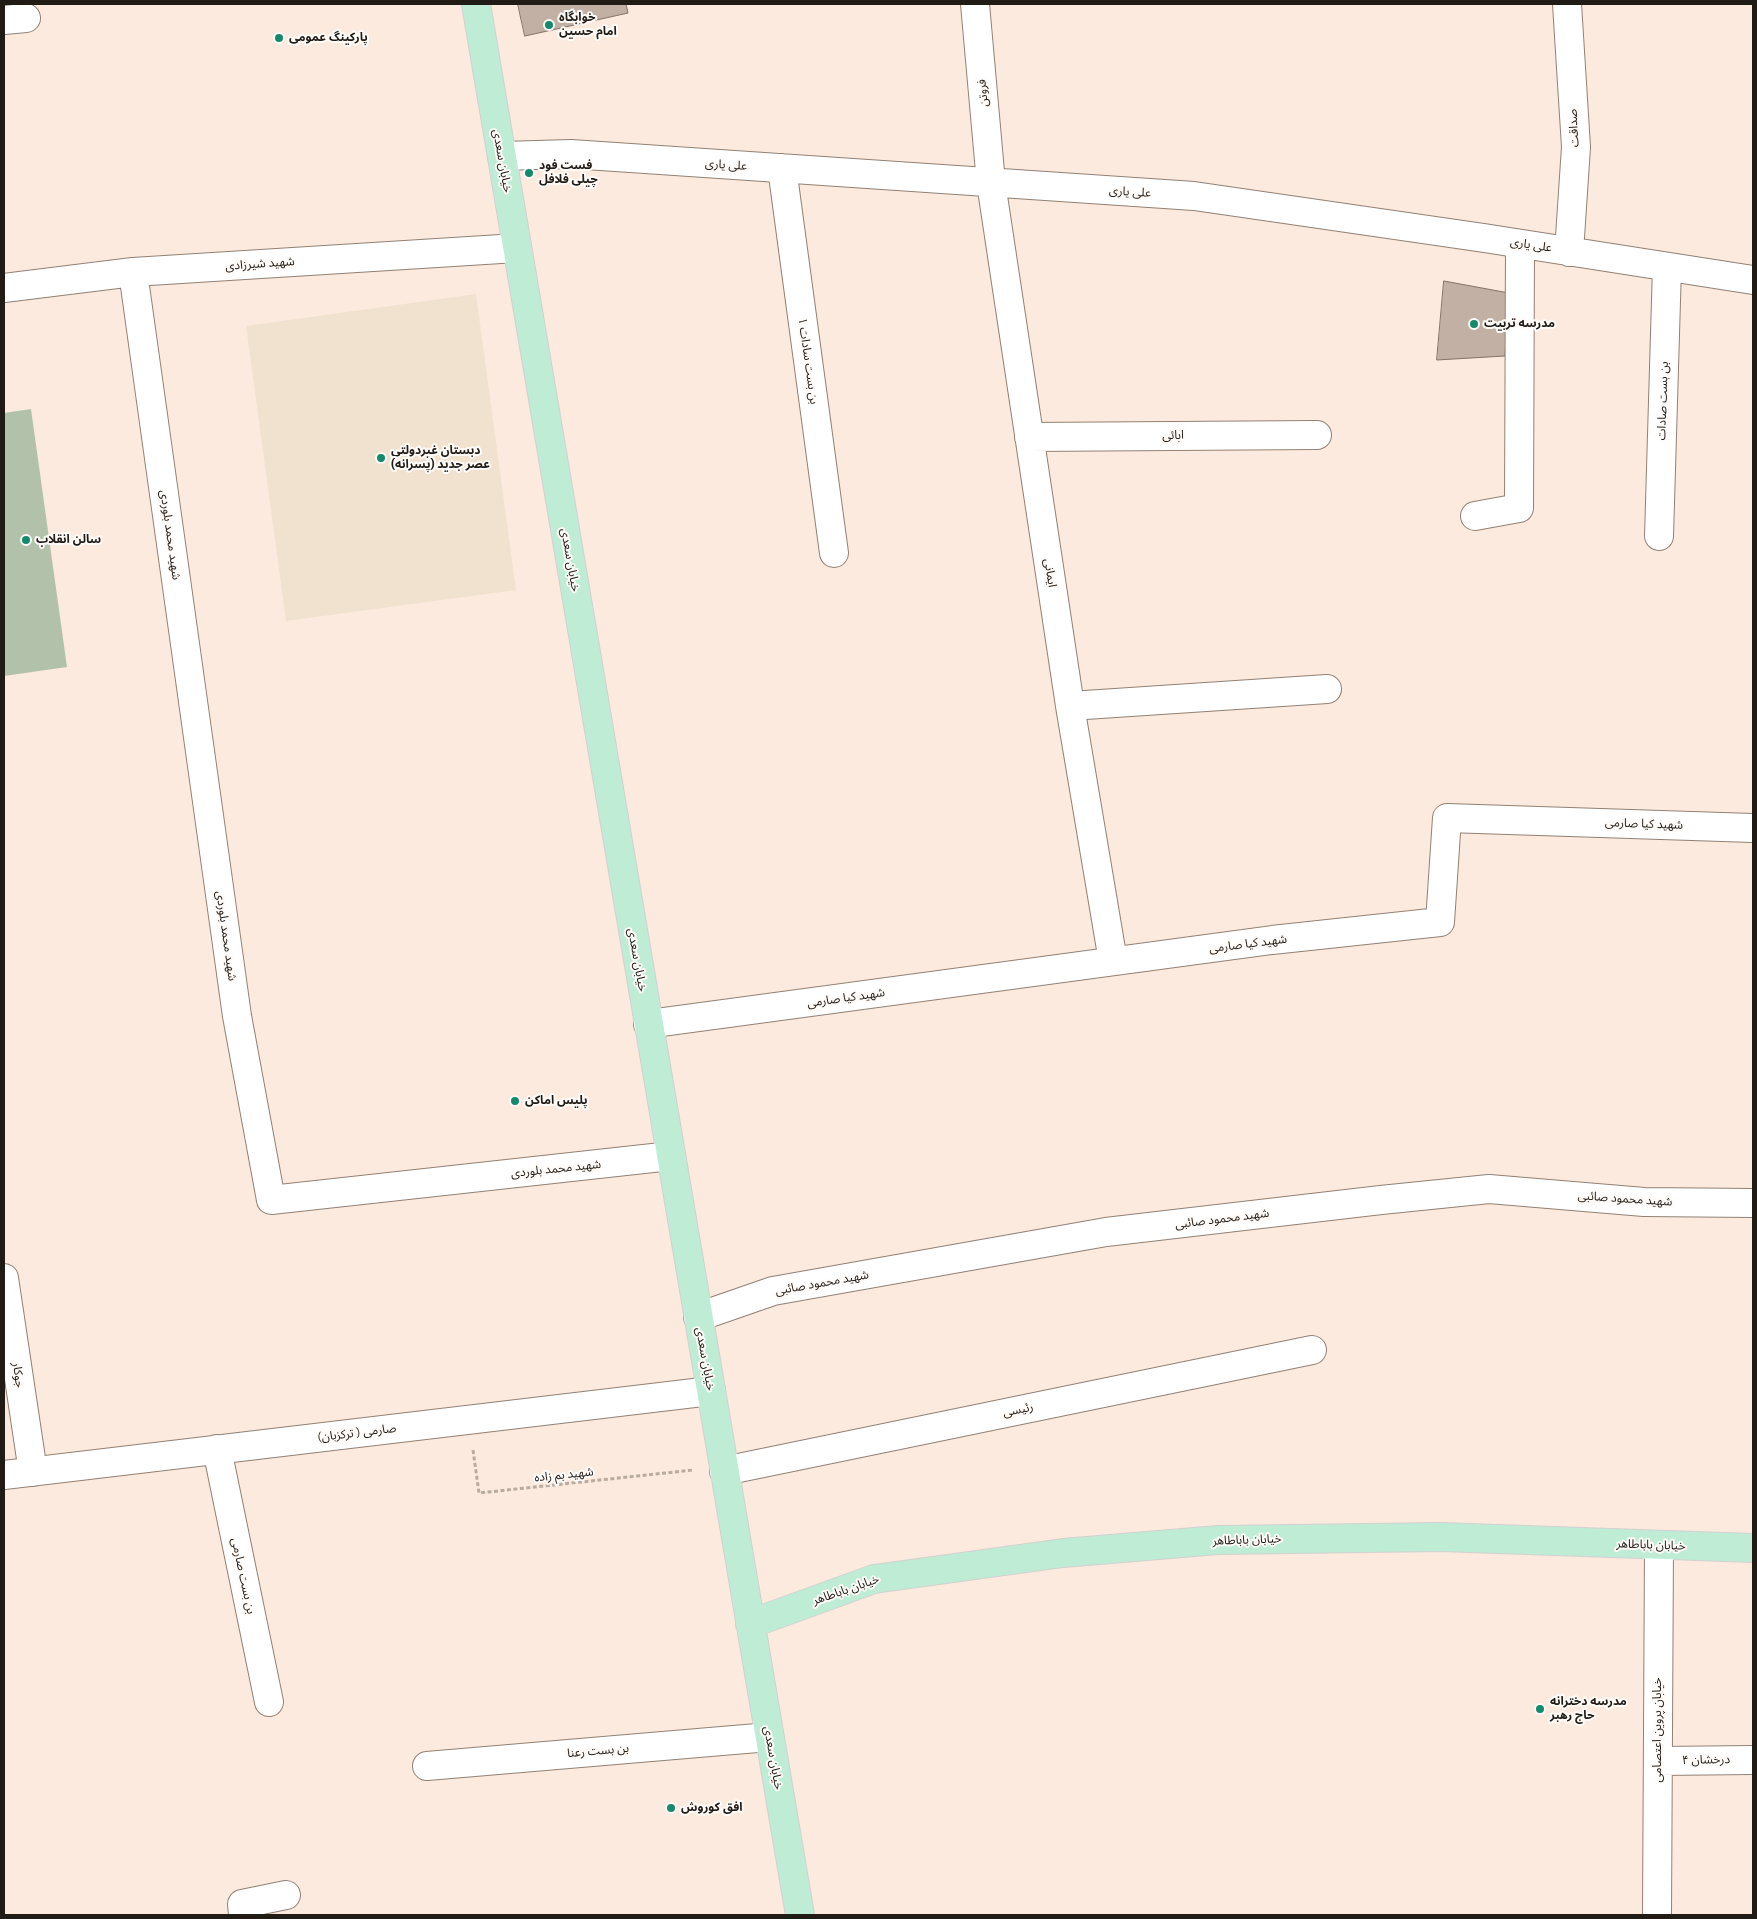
<!DOCTYPE html>
<meta charset="utf-8">
<style>
body{margin:0}
#map{position:relative;width:1757px;height:1919px;overflow:hidden;background:#fdeade;font-family:"IBM Plex Sans",sans-serif}
canvas{display:block}
.frame{position:absolute;inset:0;border:5px solid #211b16;pointer-events:none}
</style>
<div id="map">
<canvas width="1757" height="1919"></canvas>
<div class="frame"></div>
</div>
<script>
const g = document.querySelector('canvas').getContext('2d');
g.lineJoin = 'round';
function fill(path, color) { g.fillStyle = color; g.fill(path, 'evenodd'); }
function stroke(path, color, width, dash) { g.strokeStyle = color; g.lineWidth = width; g.lineCap = dash ? 'butt' : 'round'; g.setLineDash(dash || []); g.stroke(path); }
function write(font, color, halo, rows, align = 'center') {
  g.font = font + ' "IBM Plex Sans","Noto Sans Arabic",sans-serif'; g.lineWidth = 4; g.setLineDash([]); g.textBaseline = 'middle'; g.strokeStyle = halo; g.fillStyle = color; for (const [text, x, y, turn = 0] of rows) {
    g.save(); g.translate(x, y); g.rotate((+turn || 0) * Math.PI / 180); g.textAlign = isNaN(turn) ? turn : align; if (halo) g.strokeText(text, 0, 0); g.fillText(text, 0, 0); g.restore();
  }
}
fill(new Path2D(`
 M476 294 516 590 286 621 246 326Z`), '#f1e2cf');
fill(new Path2D(`
 M31 409 67 667 4 676V413Z`), '#b2c2aa');
const building = new Path2D(`
 M518 4H626L628 13 525 36Z
 M1444 281 1509 293 1505 356 1437 360Z`);
fill(building, '#c2b0a4');
stroke(building, '#827267', 1);
const minor = new Path2D(`
 M975 4 991 183 1070 706 1113 961
 M1567 4 1576 147 1569 252
 M4 20 26 18
 M502 156 571 154 1194 196 1484 238 1753 280
 M782 168 834 553
 M133 272 237 1016 271 1200 671 1156
 M4 288 133 272 517 248
 M1029 437 1317 435
 M1475 516 1519 508 1520 244
 M1659 536 1667 267
 M1070 706 1327 689
 M648 1024 1272 940 1440 922 1447 818 1753 828
 M4 1278 33 1472
 M698 1317 773 1291 1106 1232 1381 1200 1489 1189 1644 1202 1753 1203
 M217 1449 269 1702
 M724 1471 1312 1350
 M4 1475 711 1391
 M1658 1761 1753 1760
 M427 1766 769 1737
 M243 1915 242 1904 286 1895
 M1657 1915 1659 1546`);
const major = new Path2D(`
 M476 4 800 1915
 M750 1624 874 1579 1063 1553 1218 1540 1441 1537 1753 1548`);
stroke(minor, '#918175', 30);
stroke(major, '#d3d1d0', 30);
stroke(new Path2D(`
 M473 1450 479 1493 693 1470`), '#baaba1', 3, [4, 2.5]);
stroke(minor, '#fff', 28);
stroke(major, '#beecd5', 28);
for (const [x, y, r, color] of [
 [549,25,5,"#138a6c"],
 [279,38,5,"#138a6c"],
 [529,173,5,"#138a6c"],
 [1474,324,5,"#138a6c"],
 [381,458,5,"#138a6c"],
 [26,540,5,"#138a6c"],
 [515,1101,5,"#138a6c"],
 [1540,1709,5,"#138a6c"],
 [671,1808,5,"#138a6c"]
]) { const dot = new Path2D(); dot.arc(x, y, r, 0, 2 * Math.PI); g.fillStyle = color; g.fill(dot); stroke(dot, '#fefbf8', 2); }
write('bold 12px', '#211b16', '#fefbf8', [
 ["خوابگاه",559,18],
 ["امام حسین",559,32],
 ["پارکینگ عمومی",289,38],
 ["فست فود",539,166],
 ["چیلی فلافل",539,180],
 ["مدرسه تربیت",1484,324],
 ["دبستان غیردولتی",391,451],
 ["عصر جدید (پسرانه)",391,465],
 ["سالن انقلاب",36,540],
 ["پلیس اماکن",525,1101],
 ["مدرسه دخترانه",1550,1702],
 ["حاج رهبر",1550,1716],
 ["افق کوروش",681,1808]
], 'left');
write('12px', '#211b16', '#fefbf8', [
 ["فروتن",983,93,-95],
 ["صداقت",1574,128,-93],
 ["خیابان سعدی",502,161,80],
 ["علی یاری",726,165,4],
 ["علی یاری",1130,192,4],
 ["علی یاری",1531,245,9],
 ["شهید شیرزادی",260,264,-4],
 ["بن بست سادات ۱",808,361,82],
 ["بن بست صادات",1663,401,-88],
 ["ابائی",1173,436],
 ["شهید محمد بلوردی",170,535,82],
 ["خیابان سعدی",570,560,80],
 ["ایمانی",1050,573,81],
 ["شهید کیا صارمی",1644,824,2],
 ["شهید محمد بلوردی",226,936,82],
 ["شهید کیا صارمی",1248,944,-7],
 ["خیابان سعدی",637,960,80],
 ["شهید کیا صارمی",846,998,-8],
 ["شهید محمد بلوردی",556,1169,-6],
 ["شهید محمود صائبی",1625,1199,4],
 ["شهید محمود صائبی",1222,1219,-7],
 ["شهید محمود صائبی",822,1283,-10],
 ["خیابان سعدی",705,1359,80],
 ["جوکار",18,1375,82],
 ["رئیسی",1018,1410,-12],
 ["صارمی ( ترکزبان)",357,1433,-7],
 ["شهید بم زاده",564,1475,-6],
 ["خیابان باباطاهر",1247,1540,-2],
 ["خیابان باباطاهر",1651,1545,2],
 ["بن بست صارمی",243,1576,78],
 ["خیابان باباطاهر",846,1590,-19],
 ["خیابان پروین اعتصامی",1658,1730,-90],
 ["بن بست رعنا",598,1751,-5],
 ["خیابان سعدی",773,1758,80],
 ["درخشان ۴",1706,1760,-1]
]);
</script>
